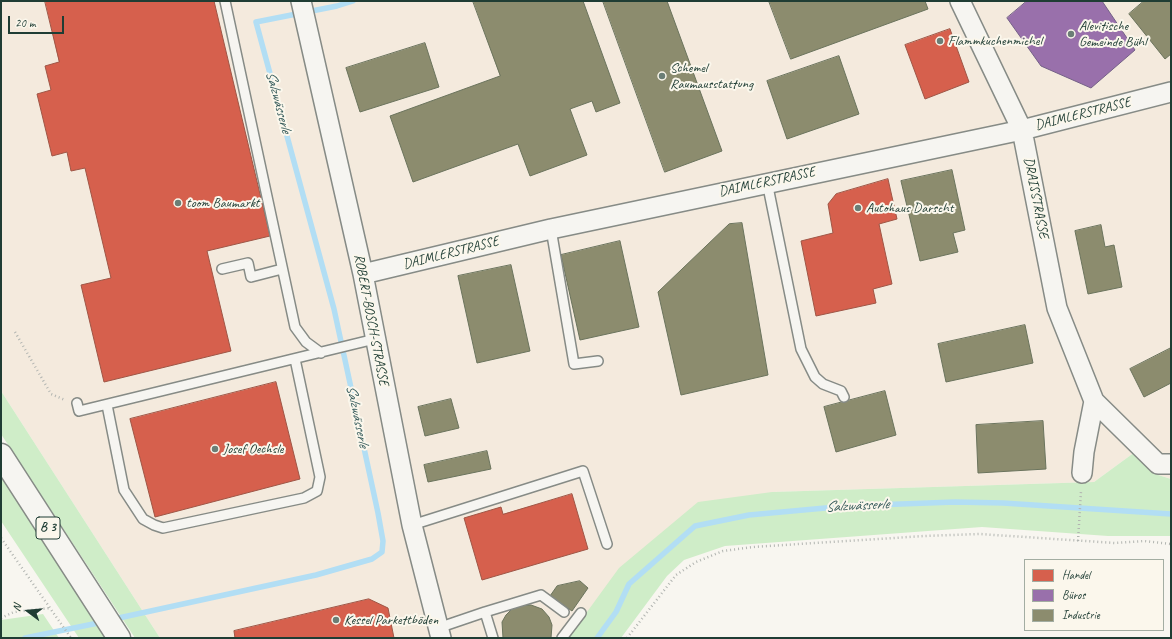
<!DOCTYPE html>
<meta charset="utf-8">
<style>
body{margin:0}
#map{position:relative;width:1172px;height:639px;overflow:hidden;background:#f8f6f0;font-family:Caveat,sans-serif}
canvas{display:block}
.frame{position:absolute;inset:0;border:2px solid #1f3d34;pointer-events:none}
.legend{position:absolute;left:1024px;top:559px;width:140px;height:72px;box-sizing:border-box;background:#fbf7ec;border:1px solid #a3ada2;margin:0;padding:5px 7px;list-style:none;font-size:12px;color:#1f3d34}
.legend li{display:flex;align-items:center;gap:8px;height:20px}
.legend b{width:20px;border:1px solid #a3ada2}
.north{position:absolute;left:8px;top:591px;width:40px;height:40px;-webkit-text-stroke:3px #fbf7ec;paint-order:stroke;rotate:286deg;font-size:11px;font-weight:700;line-height:16px;text-align:center;color:#1f3d34}
.north::after{content:'';display:block;margin:auto;width:14px;height:18px;background:#1f3d34;clip-path:polygon(50% 0,100% 100%,50% 72%,0 100%)}
.scale{position:absolute;left:8px;top:16px;width:56px;height:18px;box-sizing:border-box;border:2px solid #1f3d34;border-top:0;padding-left:5px;font-size:12px;line-height:14px;white-space:nowrap;color:#1f3d34;-webkit-text-stroke:3px #fbf7ec;paint-order:stroke}
</style>
<div id="map">
<canvas width="1172" height="639"></canvas>
<div class="frame"></div>
<ul class="legend">
<li><b style="height:11px;background:#d6604d"></b>Handel</li>
<li><b style="height:11px;background:#9970ab"></b>Büros</li>
<li><b style="height:11px;background:#8c8c6e"></b>Industrie</li>
</ul>
<div class="north">N</div>
<div class="scale">20 m</div>
</div>
<script>
const g = document.querySelector('canvas').getContext('2d');
g.lineJoin = 'round';
function fill(path, color) { g.fillStyle = color; g.fill(path, 'evenodd'); }
function stroke(path, color, width, dash) { g.strokeStyle = color; g.lineWidth = width; g.lineCap = dash ? 'butt' : 'round'; g.setLineDash(dash || []); g.stroke(path); }
function write(font, color, halo, rows, align = 'center') {
  g.font = font + ' Caveat,sans-serif'; g.lineWidth = 4; g.setLineDash([]); g.textBaseline = 'middle'; g.strokeStyle = halo; g.fillStyle = color; for (const [text, x, y, turn = 0] of rows) {
    g.save(); g.translate(x, y); g.rotate((+turn || 0) * Math.PI / 180); g.textAlign = isNaN(turn) ? turn : align; if (halo) g.strokeText(text, 0, 0); g.fillText(text, 0, 0); g.restore();
  }
}
fill(new Path2D(`
 M1 1H1171V479L1155 474 1135 452 1094 482 772 492 568 638H160L1 391Z`), '#f4eadd');
fill(new Path2D(`
 M1 391 160 638H135L1 434Z
 M1135 452 1155 474 1171 479V536H1108L982 527 725 546 684 560 667 576 621 638H568L619 568 698 502 772 492 1094 482Z
 M1 475 106 638H79L1 521Z
 M43 614 59 638H1V620Z`), '#cfedc8');
const shops = new Path2D(`
 M45 1H214L270 236 207 251 231 351 104 382 81 285 111 278 85 168 71 171 67 152 52 156 37 94 51 90 45 66 59 62Z
 M950 29 969 82 925 99 905 45Z
 M888 179 897 219 879 224 892 284 873 289 876 303 816 316 801 241 833 233 828 204 836 194Z
 M276 382 300 479 155 517 130 419Z
 M572 494 588 549 482 580 464 518 501 507 503 514Z
 M369 599 388 608 394 638H235L234 631Z`);
fill(shops, '#d6604d');
stroke(shops, '#9f5646', 1);
const offices = new Path2D(`
 M1027 1H1102L1135 50 1091 88 1041 66 1007 18Z`);
fill(offices, '#9970ab');
stroke(offices, '#746187', 1);
const industry = new Path2D(`
 M473 1H583L620 103 596 112 592 101 570 109 587 155 530 176 518 144 413 182 390 116 500 76Z
 M603 1H667L722 151 665 172Z
 M769 1H925L928 9 791 59Z
 M1144 1H1171V54L1165 59 1129 14Z
 M425 43 439 87 360 112 346 68Z
 M839 56 859 114 787 139 767 81Z
 M952 170 965 230 953 233 958 252 920 261 901 181Z
 M742 223 768 375 681 395 658 292 729 224Z
 M1101 225 1105 247 1114 245 1122 287 1088 294 1075 231Z
 M620 241 639 327 580 340 561 255Z
 M511 265 530 351 477 363 458 276Z
 M1025 325 1033 363 946 382 938 344Z
 M1171 348V383L1144 397 1130 369Z
 M885 391 896 435 836 452 824 407Z
 M451 399 459 428 425 436 418 407Z
 M1043 421 1046 469 978 473 976 425Z
 M487 451 491 469 428 482 424 465Z
 M580 581 588 588 572 611 550 596 557 586Z
 M522 605H531L542 609 549 617 552 625 551 638H503L502 622 506 615 513 608Z`);
fill(industry, '#8c8c6e');
stroke(industry, '#6b745d', 1);
stroke(new Path2D(`
 M114 619 316 575 372 559 382 552 383 541 378 513 334 309 256 22 337 6 353 1
 M25 638 103 622
 M597 638 616 612 629 584 695 526 749 515 847 506 955 502 1003 503 1171 514`), '#b2def4', 5.5);
const lane = new Path2D(`
 M225 1 295 327 306 342 321 353
 M767 182 801 349 815 377 823 384 841 391 844 397
 M551 229 574 364 598 361
 M222 269 248 263 251 277 282 269
 M77 403 79 411 375 339
 M107 405 124 490 143 519 154 525 163 528 304 498 317 491 320 477 295 359
 M412 525 583 471 607 544
 M485 612 493 638
 M438 628 485 612 541 595 564 612
 M562 638 581 613`);
const street = new Path2D(`
 M301 1 363 274 412 525 441 638
 M960 1 1022 130 1057 308 1094 401 1158 464H1171
 M363 274 551 229 1022 130 1171 92
 M1082 473 1084 452 1094 401`);
const primary = new Path2D(`
 M1 455 119 638`);
stroke(lane, '#868b86', 12);
stroke(street, '#868b86', 22);
stroke(primary, '#868b86', 25);
stroke(new Path2D(`
 M15 332 51 394 65 400
 M1 538 71 638
 M1078 541 1081 491
 M1 618 14 612 50 608
 M627 638 676 575 696 562 723 551 753 547 924 536 980 534 1115 543 1144 541 1171 544`), '#b2b5b1', 2.5, [1, 3]);
stroke(lane, '#f6f5f1', 9);
stroke(street, '#f6f5f1', 19);
stroke(primary, '#f6f5f1', 22);
for (const [x, y, r, color] of [
 [1071,34,4,"#6b7e76"],
 [940,41,4,"#6b7e76"],
 [662,76,4,"#6b7e76"],
 [178,203,4,"#6b7e76"],
 [858,208,4,"#6b7e76"],
 [215,449,4,"#6b7e76"],
 [336,620,4,"#6b7e76"]
]) { const dot = new Path2D(); dot.arc(x, y, r, 0, 2 * Math.PI); g.fillStyle = color; g.fill(dot); stroke(dot, '#fbf7ec', 1.5); }
for (const [x, y, w] of [
 [48,528,24]
]) { const box = new Path2D(); box.roundRect(x - w / 2, y - 11, w, 22, 3); g.fillStyle = '#fbf7ec'; g.fill(box); stroke(box, '#1f3d34', 1); }
write('bold 13px', '#1f3d34', null, [
 ["B 3",48,528]
]);
write('14px', '#1f3d34', '#fbf7ec', [
 ["Alevitische",1079,26],
 ["Gemeinde Bühl",1079,42],
 ["Flammkuchenmichel",948,41],
 ["Schemel",670,68],
 ["Raumausstattung",670,84],
 ["toom Baumarkt",186,203],
 ["Autohaus Darscht",866,208],
 ["Josef Oechsle",223,449],
 ["Kessel Parkettböden",344,620]
], 'left');
write('14px', '#1f3d34', '#fbf7ec', [
 ["DAIMLERSTRASSE",1083,114,-14],
 ["DAIMLERSTRASSE",767,182,-12],
 ["DRAISSTRASSE",1036,198,79],
 ["DAIMLERSTRASSE",451,253,-14],
 ["ROBERT-BOSCH-STRASSE",371,320,79]
]);
write('italic 15px', '#365b5b', '#fbf7ec', [
 ["Salzwässerle",278,102,75],
 ["Salzwässerle",357,416,78],
 ["Salzwässerle",857,506,-3]
]);
</script>
